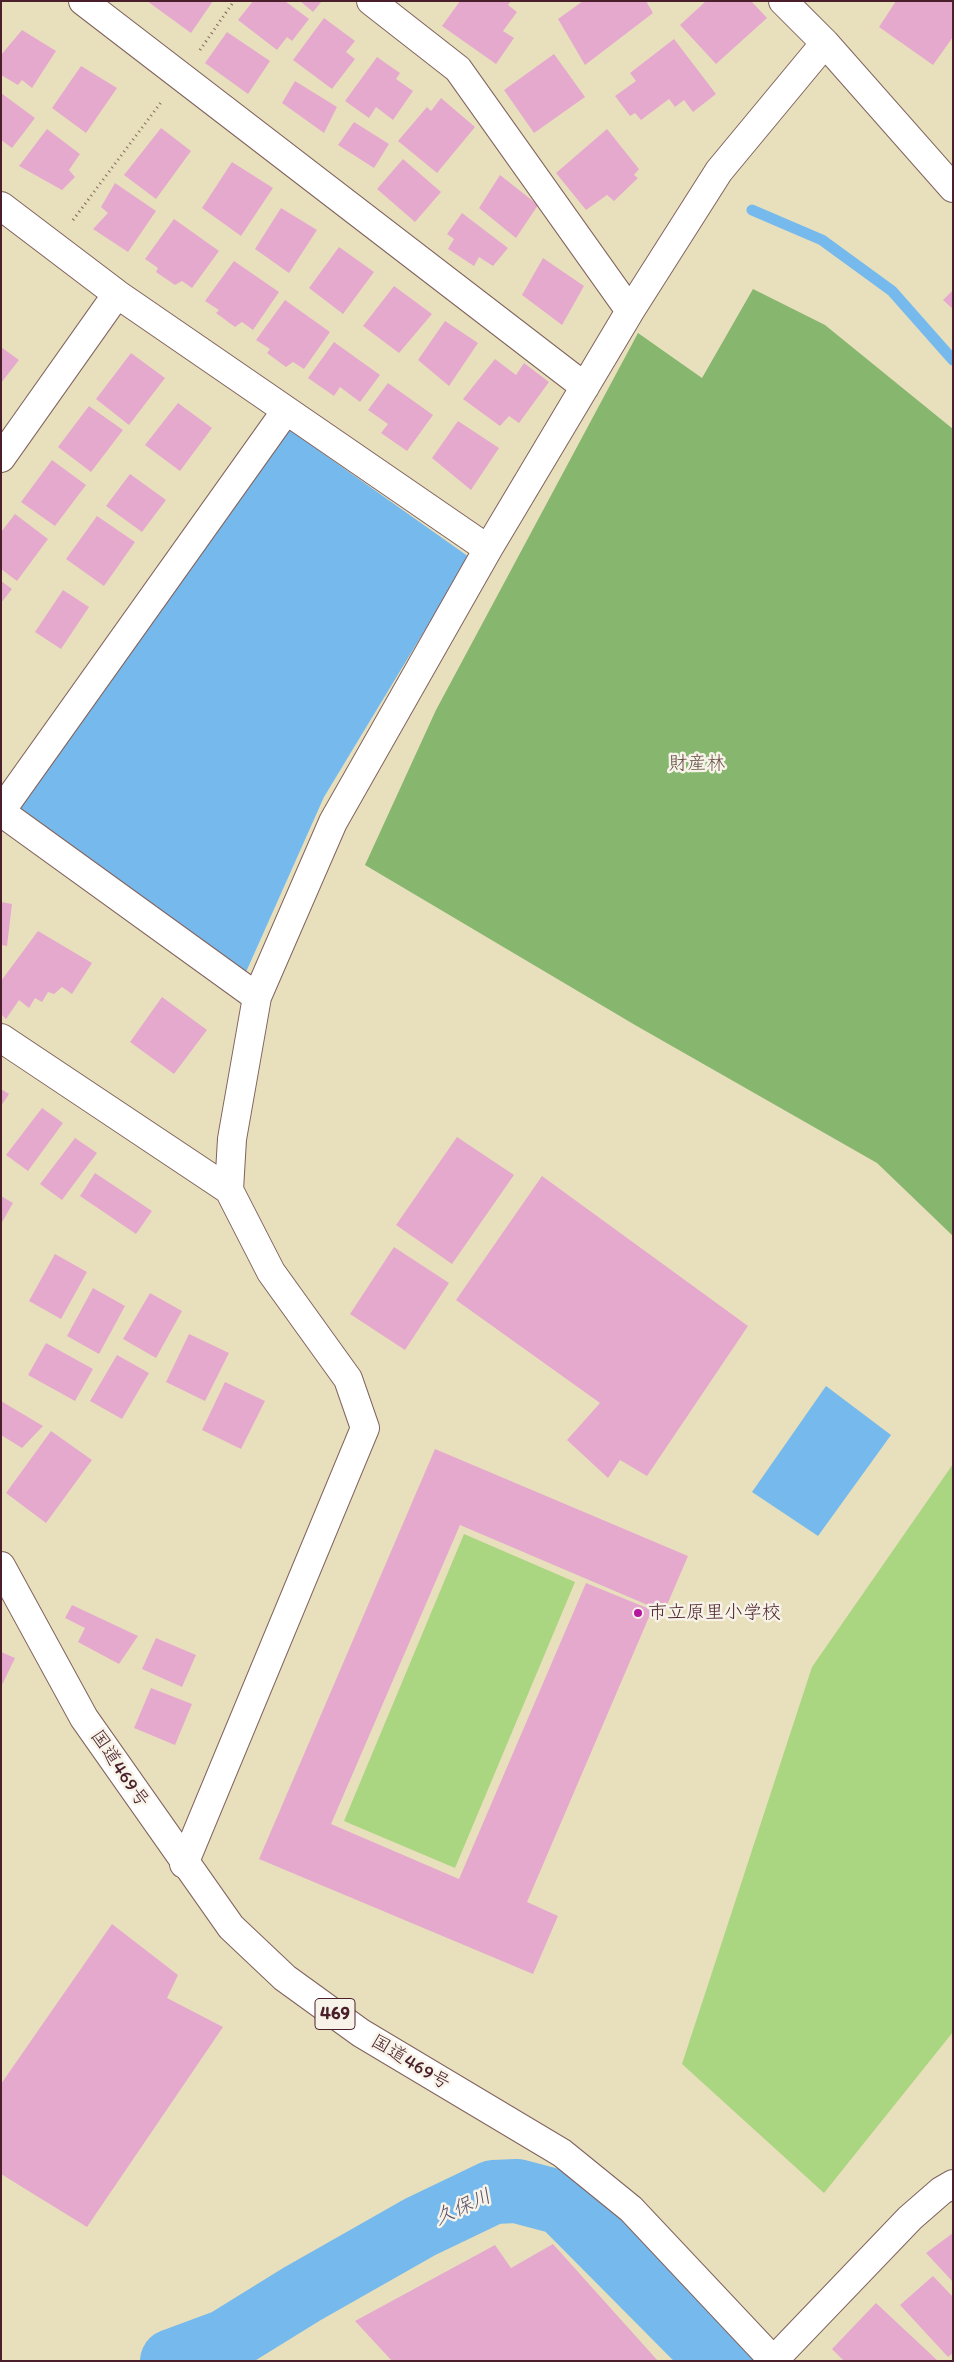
<!DOCTYPE html>
<meta charset="utf-8">
<style>
body{margin:0}
#map{position:relative;width:954px;height:2362px;overflow:hidden;background:#e8e0bc;font-family:Itim,sans-serif}
canvas{display:block}
.frame{position:absolute;inset:0;border:2px solid #4a1f2b;pointer-events:none}
</style>
<div id="map">
<canvas width="954" height="2362"></canvas>
<div class="frame"></div>
</div>
<script>
const g = document.querySelector('canvas').getContext('2d');
g.lineJoin = 'round';
function fill(path, color) { g.fillStyle = color; g.fill(path, 'evenodd'); }
function stroke(path, color, width, dash) { g.strokeStyle = color; g.lineWidth = width; g.lineCap = dash ? 'butt' : 'round'; g.setLineDash(dash || []); g.stroke(path); }
function write(font, color, halo, rows, align = 'center') {
  g.font = font + ' Itim,"Klee One",sans-serif'; g.lineWidth = 5; g.setLineDash([]); g.textBaseline = 'middle'; g.strokeStyle = halo; g.fillStyle = color; for (const [text, x, y, turn = 0] of rows) {
    g.save(); g.translate(x, y); g.rotate((+turn || 0) * Math.PI / 180); g.textAlign = isNaN(turn) ? turn : align; if (halo) g.strokeText(text, 0, 0); g.fillText(text, 0, 0); g.restore();
  }
}
fill(new Path2D(`
 M953 1464V2032L824 2193 682 2064 812 1667Z
 M464 1534 575 1582 455 1868 344 1821Z`), '#aad581');
fill(new Path2D(`
 M753 289 825 325 953 429V1236L877 1163 635 1025 365 865 436 710 638 333 702 378Z`), '#87b66f');
fill(new Path2D(`
 M287 428 469 557 324 797 246 972 18 806Z
 M826 1386 891 1435 818 1536 752 1492Z`), '#76b9ec');
stroke(new Path2D(`
 M752 210 822 240 892 291 953 360`), '#76b9ec', 11);
stroke(new Path2D(`
 M172 2361 226 2341 302 2294 420 2227 493 2192 517 2191 562 2203 706 2348 723 2361`), '#76b9ec', 64);
fill(new Path2D(`
 M147 1H213L191 33Z
 M253 1H285L309 19 292 41 287 37 277 50 238 20Z
 M300 1H322L313 12Z
 M460 1H511L508 5 517 12 503 31 514 38 496 64 442 26Z
 M583 1H646L653 13 585 65 558 19Z
 M706 1H751L767 18 716 64 680 25Z
 M896 1H953V37L933 65 879 27Z
 M324 18 355 41 346 52 355 59 332 89 293 60Z
 M22 30 56 51 32 88 22 80 18 85 1 75V55Z
 M227 32 270 61 248 94 205 63Z
 M674 39 716 94 693 112 684 100 675 107 669 99 641 120 635 113 630 116 615 96 636 81 630 73Z
 M554 54 585 97 534 133 504 90Z
 M377 57 400 73 396 79 413 91 393 120 376 107 369 118 345 101Z
 M81 66 117 88 86 133 52 108Z
 M295 81 337 107 324 133 282 103Z
 M1 93 35 118 12 148 1 140Z
 M441 98 475 127 437 173 398 141 427 107 431 111Z
 M354 122 389 144 374 168 338 145Z
 M161 128 191 151 156 199 124 175Z
 M47 129 80 154 69 170 75 177 62 190 19 166Z
 M607 129 639 169 634 175 638 178 614 201 607 195 586 210 556 173Z
 M403 159 441 192 415 222 377 189Z
 M232 162 273 188 241 236 202 208Z
 M500 175 538 205 516 238 479 208Z
 M115 183 156 211 128 252 93 229 108 213 101 207Z
 M281 208 317 230 289 273 255 249Z
 M462 213 508 248 493 266 479 257 474 266 448 249 454 239 447 234Z
 M174 219 219 251 192 288 182 281 175 285 156 272 158 268 145 259Z
 M339 247 374 272 343 314 309 288Z
 M543 258 584 286 562 325 522 295Z
 M234 261 279 292 253 330 242 322 235 327 216 313 219 310 205 301Z
 M394 286 432 314 399 353 363 326Z
 M953 290V309L943 300Z
 M285 300 330 332 304 369 293 362 286 367 267 353 270 349 256 340Z
 M445 321 478 343 449 386 418 360Z
 M334 342 380 375 360 402 340 387 334 396 308 378Z
 M1 347 19 360 1 383Z
 M131 353 165 378 129 425 96 399Z
 M495 359 516 375 524 363 549 382 519 423 509 416 500 426 463 399Z
 M388 383 433 415 407 451 381 433 388 424 368 410Z
 M178 403 212 428 180 471 145 445Z
 M89 406 123 430 91 472 58 447Z
 M458 421 499 448 471 490 432 458Z
 M52 460 86 485 55 526 21 502Z
 M130 474 166 500 142 532 106 506Z
 M15 514 48 539 17 581 1 569V532Z
 M97 516 135 542 104 586 66 559Z
 M1 581 12 589 1 603Z
 M63 590 89 607 61 649 35 632Z
 M1 902 12 904 7 946 1 945Z
 M38 931 92 963 72 994 62 987 54 994 48 992 42 1002 35 998 29 1008 19 1000 6 1019 1 1014V981Z
 M162 997 207 1030 174 1074 130 1042Z
 M1 1089 9 1094 1 1106Z
 M42 1108 63 1123 28 1171 6 1155Z
 M457 1137 514 1175 452 1264 396 1225Z
 M75 1138 97 1153 62 1200 40 1184Z
 M95 1173 152 1211 136 1234 80 1196Z
 M542 1176 748 1326 647 1476 620 1460 608 1478 567 1440 600 1403 456 1300Z
 M1 1196 13 1203 1 1224Z
 M394 1247 449 1283 405 1350 350 1314Z
 M55 1254 87 1272 61 1319 29 1301Z
 M93 1288 125 1306 99 1354 67 1336Z
 M150 1293 182 1311 156 1358 123 1339Z
 M189 1334 229 1353 205 1401 166 1382Z
 M46 1343 93 1369 75 1401 28 1375Z
 M117 1355 149 1373 122 1419 90 1401Z
 M225 1382 265 1401 241 1449 202 1430Z
 M1 1401 43 1426 22 1448 1 1435Z
 M51 1431 92 1460 46 1523 6 1493Z
 M435 1449 688 1556 664 1612 460 1525 331 1824 459 1879 586 1583 652 1610 527 1902 558 1916 533 1974 259 1859Z
 M72 1605 138 1636 119 1664 78 1642 85 1628 65 1618Z
 M156 1638 196 1655 182 1687 142 1669Z
 M1 1652 15 1658 1 1687Z
 M151 1688 192 1704 175 1745 134 1728Z
 M112 1924 178 1975 167 1998 223 2027 87 2227 1 2174V2084Z
 M953 2233V2282L926 2253Z
 M553 2244 658 2361H392L355 2321 495 2245 511 2268Z
 M933 2276 953 2297V2353L948 2357 900 2305Z
 M876 2303 938 2361H844L832 2349Z`), '#e5a9ce');
const minor = new Path2D(`
 M83 1 585 387
 M371 1 458 69 630 311
 M783 1 825 43 953 188
 M1 206 117 294 488 549
 M1 458 117 294
 M1 811 285 412
 M1 812 257 997
 M1 1038 229 1190
 M184 1864 365 1428 348 1379 271 1272 229 1190 232 1139 257 997 333 822 488 549 630 311 719 171 825 43`);
const tertiary = new Path2D(`
 M774 2360 910 2218 941 2191 953 2184`);
const trunk = new Path2D(`
 M1 1566 84 1718 231 1927 285 1978 361 2033 562 2153 631 2209 774 2361`);
stroke(minor, '#81635e', 30);
stroke(tertiary, '#81635e', 30);
stroke(trunk, '#81635e', 30);
stroke(new Path2D(`
 M200 50 234 1
 M73 220 162 101`), '#81635e', 3, [1, 4]);
stroke(minor, '#fff', 28);
stroke(tertiary, '#fff', 28);
stroke(trunk, '#fff', 28);
for (const [x, y, r, color] of [
 [638,1613,5,"#b5179e"]
]) { const dot = new Path2D(); dot.arc(x, y, r, 0, 2 * Math.PI); g.fillStyle = color; g.fill(dot); stroke(dot, '#f7f3e8', 2); }
for (const [x, y, w] of [
 [335,2014,40]
]) { const box = new Path2D(); box.roundRect(x - w / 2, y - 15.5, w, 31, 4); g.fillStyle = '#f7f3e8'; g.fill(box); stroke(box, '#4a1f2b', 1); }
write('bold 18px', '#4a1f2b', null, [
 ["469",335,2014]
]);
write('19px', '#624c40', '#f7f3e8', [
 ["財産林",697,764]
]);
write('19px', '#4a1f2b', '#f7f3e8', [
 ["市立原里小学校",648,1613]
], 'left');
write('19px', '#4a1f2b', '#f7f3e8', [
 ["国道469号",119,1769,56],
 ["国道469号",410,2063,31]
]);
write('italic 20px', '#574d65', '#f7f3e8', [
 ["久保川",463,2208,-24]
]);
</script>
